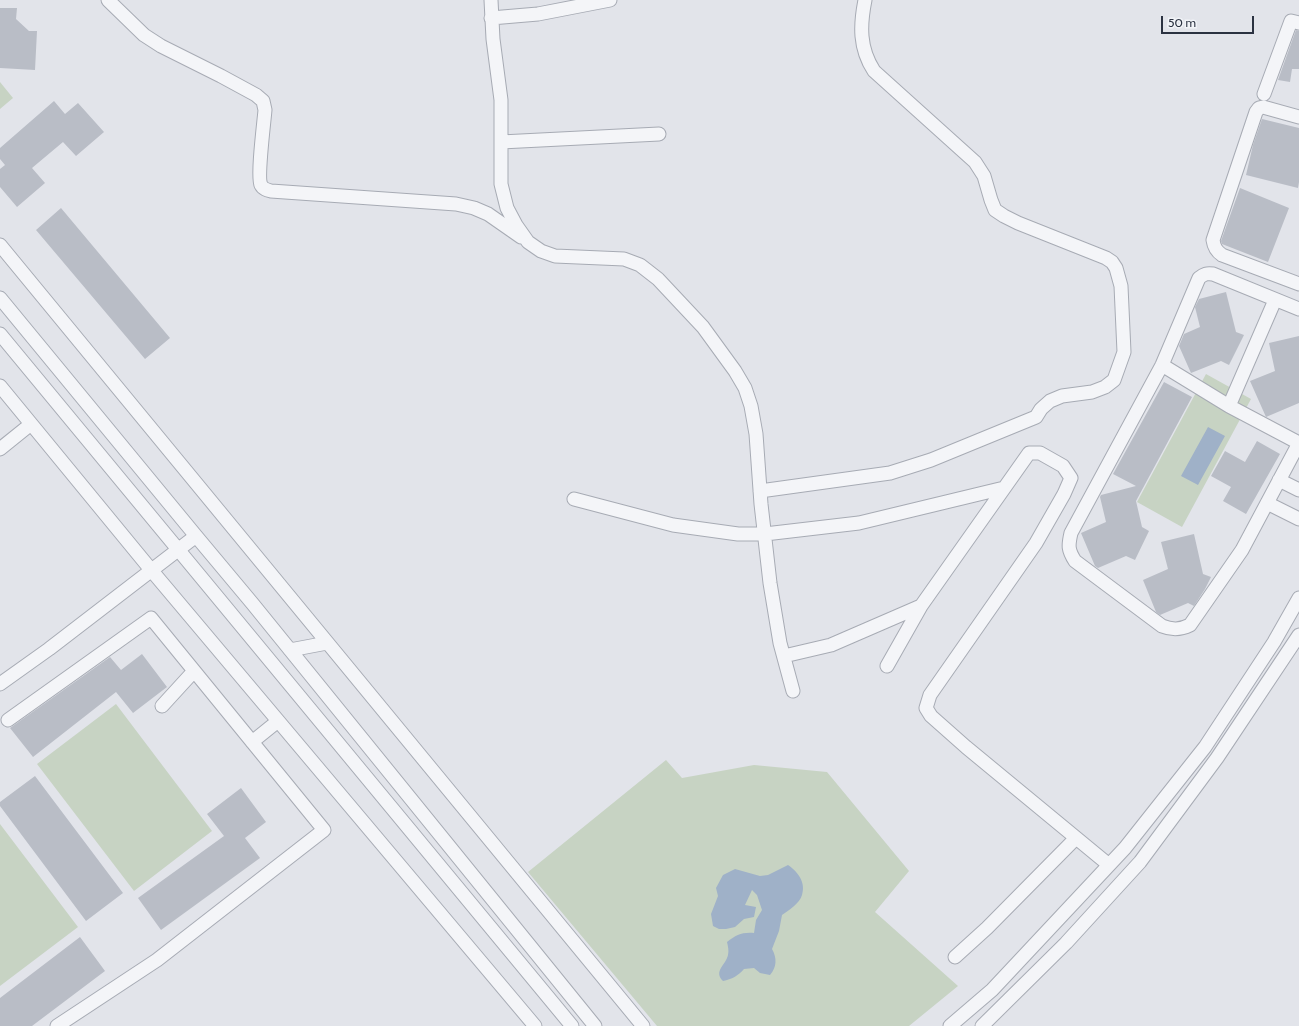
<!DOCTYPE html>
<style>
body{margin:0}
#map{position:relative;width:1299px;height:1026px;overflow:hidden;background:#e2e4ea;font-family:Cabin,sans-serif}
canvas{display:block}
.scale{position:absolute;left:1161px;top:16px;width:93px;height:18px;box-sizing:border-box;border:2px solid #2b3241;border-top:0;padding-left:5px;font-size:12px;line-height:14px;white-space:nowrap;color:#2b3241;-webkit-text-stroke:3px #f1f3f7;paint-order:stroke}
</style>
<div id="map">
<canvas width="1299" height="1026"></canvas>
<div class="scale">50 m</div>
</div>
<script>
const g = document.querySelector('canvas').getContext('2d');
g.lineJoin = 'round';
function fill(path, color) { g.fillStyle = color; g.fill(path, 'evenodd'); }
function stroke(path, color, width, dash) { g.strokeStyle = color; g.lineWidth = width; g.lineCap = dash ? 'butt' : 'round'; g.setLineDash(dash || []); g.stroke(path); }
fill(new Path2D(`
 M0 82 13 98 0 109Z
 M1206 374 1251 399 1182 527 1137 502Z
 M116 704 212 831 134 891 37 764Z
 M666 760 682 778 754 765 827 772 909 871 875 912 958 986 909 1026H657L528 872Z
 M0 824 78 927 0 986Z`), '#c7d3c3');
fill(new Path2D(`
 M1208 427 1225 436 1198 485 1181 476Z
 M788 865C798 872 806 882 802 895 800 903 788 911 782 915L779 931 772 949C777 958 777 967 770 975L760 973 754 968 744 969C738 976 732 979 723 981 713 971 726 965 728 955 729 951 728 946 727 942 736 935 742 932 754 933L756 920 762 910 757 895 752 890 745 905 756 907 754 917 744 919 735 927 726 929H719L713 926 711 914 718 896 716 888 723 875 735 869 760 876 768 875Z`), '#9fb1c8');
fill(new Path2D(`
 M0 8H17L16 19 29 31H37L35 70 0 68Z
 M1296 30 1299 31V69H1292L1290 82 1278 80Z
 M54 101 65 114 78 103 104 132 76 156 63 142 32 168 45 183 17 207 0 187V169L5 165 0 159V148Z
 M1262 119 1299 128V182L1298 188 1246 175 1253 145Z
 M1240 188 1289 208 1268 262 1222 244 1221 241Z
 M61 208 170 338 145 359 36 230Z
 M1226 292 1236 332 1244 335 1229 365 1221 361 1191 373 1179 346 1184 334 1200 327 1195 307 1199 299Z
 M1299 336V403L1266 417 1250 381 1275 371 1269 343Z
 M1164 382 1192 397 1136 501 1142 527 1149 531 1135 560 1126 556 1098 568 1095 566 1081 533 1106 522 1100 497 1101 495 1136 486 1113 474Z
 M1257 441 1280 454 1246 514 1223 501 1231 487 1211 476 1225 451 1245 462Z
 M1194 534 1203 574 1211 577 1205 589 1194 606 1188 603 1160 615 1156 612 1143 580 1168 569 1161 542Z
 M142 654 167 687 133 713 116 692 33 757 10 728 110 657 121 670Z
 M35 776 123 893 86 921 0 806V802Z
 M241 788 266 822 245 838 260 858 161 930 138 898 224 836 207 814Z
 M80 937 105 971 32 1026H0V998Z`), '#b9bdc6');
const minor = new Path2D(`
 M108 0 144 35 161 46 221 76 256 95 263 101 265 110C264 122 257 177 261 185 263 189 267 190 271 191L456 204 474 208 488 214 521 237
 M491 0 493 39 501 100V184L507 208 516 225 528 242 541 251 555 256 624 259 640 265 658 279 703 327 735 371 745 388 751 406 756 434 761 504 770 583 780 643 793 691
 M491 18 538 14 610 0
 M1264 94 1291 21 1299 23
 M1299 117 1263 107 1259 108 1256 112 1213 240C1214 247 1216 251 1222 255L1299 284
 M501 142 659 134
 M0 245 643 1026
 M0 298 196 536 252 603 595 1026
 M1299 309 1213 274C1207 273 1204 274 1199 278L1162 365 1071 533C1068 546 1068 550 1075 561L1162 626C1172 630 1180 630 1190 625L1242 550 1299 443
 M0 334 572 1026
 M1162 365 1229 406 1275 300
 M0 386 152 571 535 1026
 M1229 406 1299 443
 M0 449 31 424
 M1279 480 1299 490
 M760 491 890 473 931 460 1036 417 1041 409 1050 401 1062 396 1092 392 1105 387 1114 380 1124 352 1121 286 1116 268 1112 262 1106 258 1018 223 1004 216 995 210 991 200 984 176 975 162 874 71C859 48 860 25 865 0
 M574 499 673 525 738 534H765L859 523 1004 488
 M1267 503 1299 519
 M290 650 327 643
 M784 656 831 645 921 606
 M887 666 921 606 1029 453H1040L1063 466 1071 478 1064 494 1036 543 930 695 926 708 931 716 966 747 1109 865
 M0 684 49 649 196 536
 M162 706 194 671
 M8 720 151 618 324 830 157 960 57 1026
 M252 742 278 721
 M955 957 987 928 1076 838
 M950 1026 992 990 1125 848 1205 747 1274 642 1299 598
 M982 1026 1066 943 1140 862 1217 758 1299 635`);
stroke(minor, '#a7abb4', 15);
stroke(minor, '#f4f5f8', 13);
</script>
